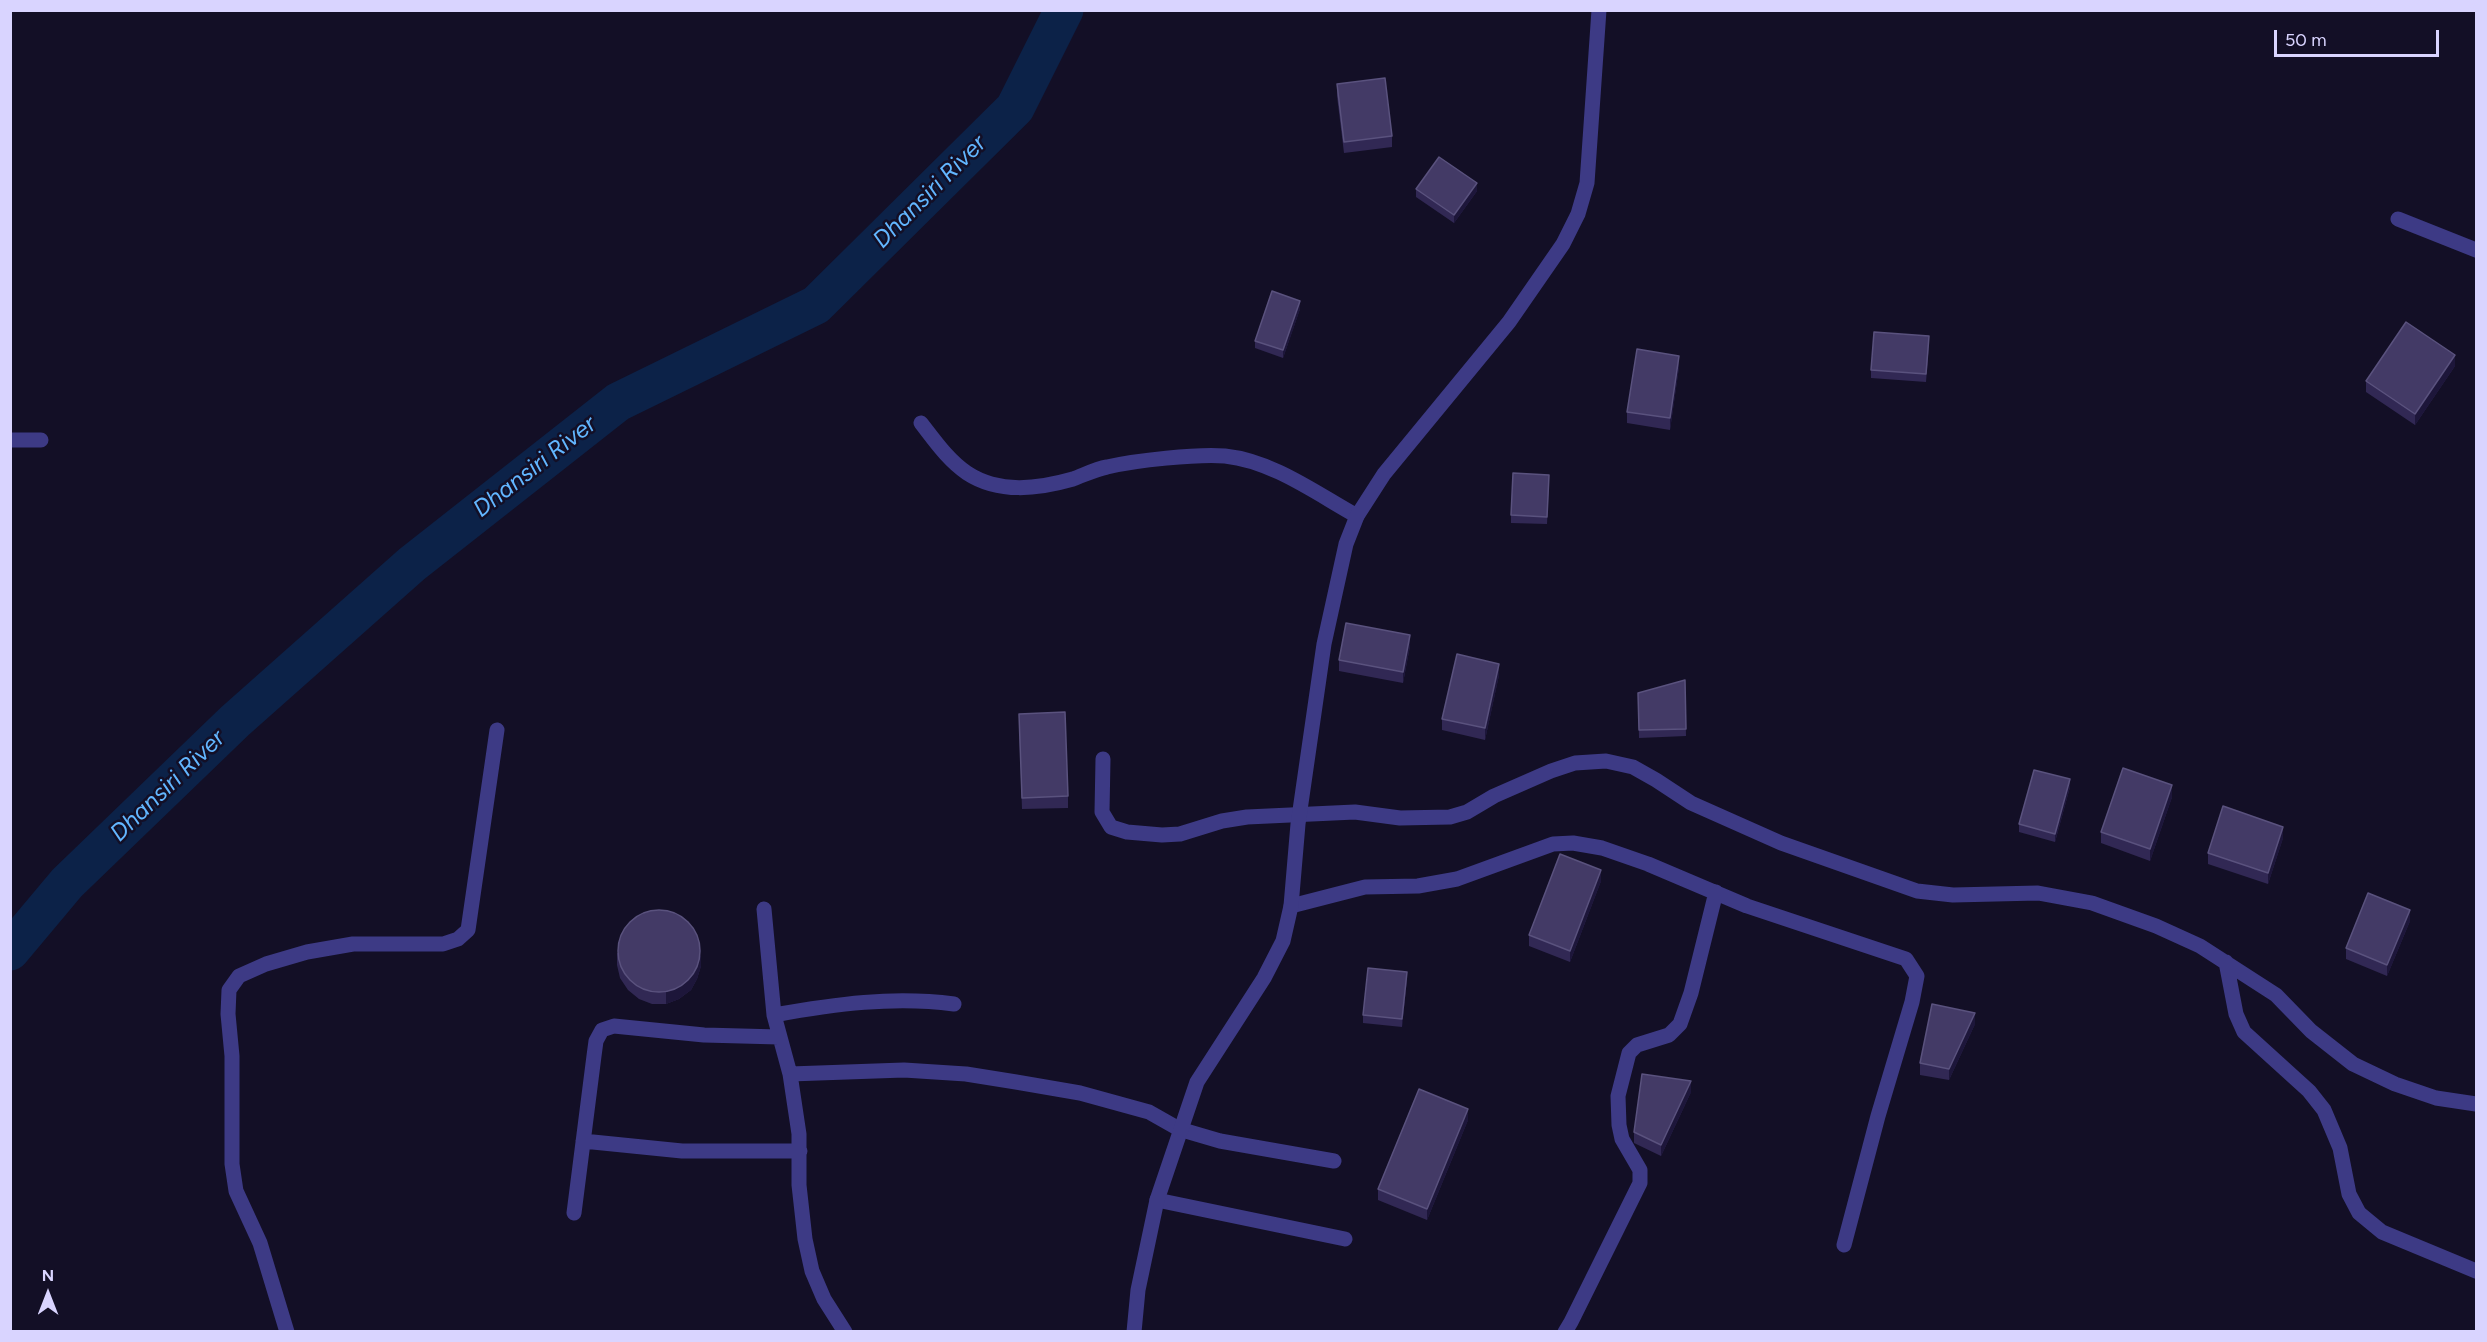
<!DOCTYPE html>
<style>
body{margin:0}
#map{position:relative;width:2487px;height:1342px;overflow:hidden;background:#130f26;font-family:Figtree,sans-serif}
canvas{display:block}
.frame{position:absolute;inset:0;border:12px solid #d9d4ff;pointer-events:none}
.north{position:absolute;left:18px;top:1264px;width:60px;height:60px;-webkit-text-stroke:4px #130f26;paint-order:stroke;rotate:0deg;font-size:16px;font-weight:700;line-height:24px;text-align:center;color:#d9d4ff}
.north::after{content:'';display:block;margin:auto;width:21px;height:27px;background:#d9d4ff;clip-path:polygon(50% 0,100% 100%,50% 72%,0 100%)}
.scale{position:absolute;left:2274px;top:30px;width:165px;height:27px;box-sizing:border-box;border:3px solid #d9d4ff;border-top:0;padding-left:8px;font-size:18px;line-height:21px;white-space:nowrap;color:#d9d4ff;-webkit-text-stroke:4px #130f26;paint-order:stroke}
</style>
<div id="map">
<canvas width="2487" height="1342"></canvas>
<div class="frame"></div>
<div class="north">N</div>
<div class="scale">50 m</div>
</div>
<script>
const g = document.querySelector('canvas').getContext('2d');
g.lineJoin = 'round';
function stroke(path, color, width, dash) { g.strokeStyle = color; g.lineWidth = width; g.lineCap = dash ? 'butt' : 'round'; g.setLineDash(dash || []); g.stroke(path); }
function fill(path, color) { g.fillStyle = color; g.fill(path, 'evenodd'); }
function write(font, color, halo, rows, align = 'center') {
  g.font = font + ' Figtree,sans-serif'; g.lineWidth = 5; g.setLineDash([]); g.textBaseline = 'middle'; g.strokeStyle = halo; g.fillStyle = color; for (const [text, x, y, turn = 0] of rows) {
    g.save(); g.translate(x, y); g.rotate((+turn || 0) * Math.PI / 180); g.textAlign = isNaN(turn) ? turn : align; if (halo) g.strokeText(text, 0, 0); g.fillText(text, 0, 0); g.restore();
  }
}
stroke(new Path2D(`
 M10 951 67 883 235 721 412 564 618 402 816 305 1015 108 1064 10`), '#0c2248', 39);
stroke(new Path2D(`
 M2398 219 2476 250
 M921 423C935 441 948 460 967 473 999 494 1038 489 1073 479 1084 475 1096 469 1107 467 1137 460 1196 454 1225 456 1273 461 1317 494 1357 516
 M10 440H41
 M1103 759 1102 812 1111 827 1127 832 1162 835 1180 834 1222 821 1247 817 1355 812 1400 818 1450 817 1467 812 1494 796 1551 771 1575 763 1606 761 1633 767 1656 780 1691 803 1781 843 1917 891 1953 895 2038 893 2092 903 2156 926 2200 946 2276 995 2311 1031 2353 1064 2395 1084 2436 1098 2476 1104
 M1291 906 1365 887 1418 886 1457 879 1553 844 1573 843 1602 848 1648 864 1747 906 1906 959 1917 976 1912 1002 1878 1116 1844 1245
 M764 909 774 1015 790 1074 799 1134V1185L805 1239 812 1271 824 1299 845 1332
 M2226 962 2236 1014 2244 1032 2309 1091 2324 1110 2340 1148 2349 1194 2359 1213 2382 1232 2476 1271
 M774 1015C835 1004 893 996 954 1004
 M790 1074 904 1070 966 1074 1016 1082 1080 1093 1149 1112 1179 1129 1220 1141 1334 1161
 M583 1141 682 1151H800
 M1157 1200 1345 1239
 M574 1213 594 1056 596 1041 602 1030 614 1026 704 1035 779 1037
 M287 1332 260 1243 236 1191 232 1164V1056L228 1014 229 990 239 976 266 964 307 952 353 944H443L458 939 468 930 497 730
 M1565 1332 1571 1322 1640 1183V1170L1622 1139 1619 1125 1618 1096 1629 1053 1637 1045 1669 1035 1680 1024 1691 993 1716 892`), '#3d3a85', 15);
stroke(new Path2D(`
 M1134 1332 1138 1290 1157 1200 1197 1082 1264 978 1283 941 1291 906 1298 824 1324 644 1346 544 1357 516 1384 474 1509 322 1563 244 1578 214 1587 183 1599 10`), '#3d3a85', 15);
fill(new Path2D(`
 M1337 84 1392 136V147L1344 153 1337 96Z
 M1416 189 1477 191 1454 223 1416 197Z
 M1300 309 1283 358 1255 348V341Z
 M1929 344 1926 382 1871 378V370Z
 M2455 366 2415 425 2366 392V381Z
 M1679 367 1670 430 1627 423V412Z
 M1549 483 1547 524 1511 523V515Z
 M1410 646 1403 683 1339 671V660Z
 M1499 675 1485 740 1442 730V719Z
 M1685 680 1686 736 1639 738 1638 693Z
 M1019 725 1068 796V808L1022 809Z
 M2070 787 2055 842 2019 832V824Z
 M2172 797 2150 861 2101 843V832Z
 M2283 838 2268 884 2208 864V853Z
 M1601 881 1570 962 1529 946V935Z
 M2410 921 2387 976 2346 959V948Z
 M617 953 701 966 697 979 691 990 679 999 666 1004H652L639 999 628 990 620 978 617 965Z
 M1407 979 1402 1027 1363 1023V1015Z
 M1975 1024 1949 1080 1920 1075V1063Z
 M1691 1092 1661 1156 1634 1143V1132Z
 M1468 1120 1427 1220 1378 1200V1189Z`), '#312854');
fill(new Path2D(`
 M1477 183V191L1454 223V215Z
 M1300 301V309L1283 358V350Z
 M2455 355V366L2415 425V414Z
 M1679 356V367L1670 430V418Z
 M1410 635V646L1403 683V672Z
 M1499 664V675L1485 740V728Z
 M2070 779V787L2055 842V834Z
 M2172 785V797L2150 861V849Z
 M2283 827V838L2268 884V873Z
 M1601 870V881L1570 962V951Z
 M2410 910V921L2387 976V965Z
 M701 955V966L697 979 691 990 679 999 666 1004V992Z
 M1407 972V979L1402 1027V1019Z
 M1975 1013V1024L1949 1080V1069Z
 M1691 1081V1092L1661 1156V1145Z
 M1468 1109V1120L1427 1220V1209Z`), '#1d163a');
const building = new Path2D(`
 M1385 78 1392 136 1344 142 1337 84Z
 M1439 157 1477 183 1454 215 1416 189Z
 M1272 291 1300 301 1283 350 1255 341Z
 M2406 322 2455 355 2415 414 2366 381Z
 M1874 332 1929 336 1926 374 1871 370Z
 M1637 349 1679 356 1670 418 1627 412Z
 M1513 473 1549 475 1547 517 1511 515Z
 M1346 623 1410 635 1403 672 1339 660Z
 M1457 654 1499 664 1485 728 1442 719Z
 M1685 680 1686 729 1639 730 1638 693Z
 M1065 712 1068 796 1022 798 1019 714Z
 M2123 768 2172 785 2150 849 2101 832Z
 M2034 770 2070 779 2055 834 2019 824Z
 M2223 806 2283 827 2268 873 2208 853Z
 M1560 854 1601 870 1570 951 1529 935Z
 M2368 893 2410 910 2387 965 2346 948Z
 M618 951a41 41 0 1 1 82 0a41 41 0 1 1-82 0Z
 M1368 968 1407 972 1402 1019 1363 1015Z
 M1932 1004 1975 1013 1949 1069 1920 1063Z
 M1642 1074 1691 1081 1661 1145 1634 1132Z
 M1419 1089 1468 1109 1427 1209 1378 1189Z`);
fill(building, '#433a66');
stroke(building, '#5a527e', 1.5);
write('italic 24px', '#62b6ff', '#130f26', [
 ["Dhansiri River",930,192,-45],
 ["Dhansiri River",535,467,-38],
 ["Dhansiri River",168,786,-44]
]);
</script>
